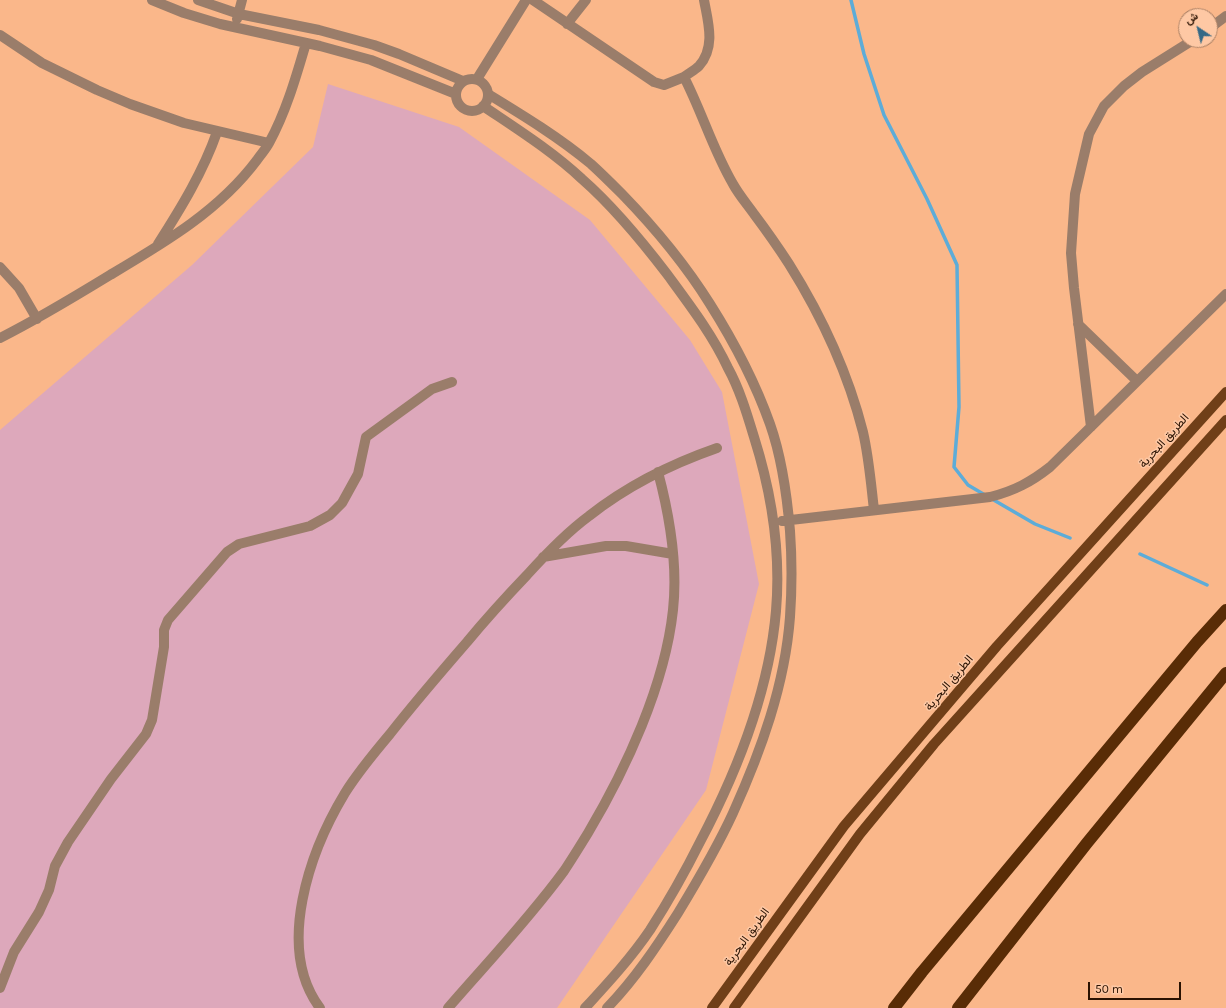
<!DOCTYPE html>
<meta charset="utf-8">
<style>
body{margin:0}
#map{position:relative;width:1226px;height:1008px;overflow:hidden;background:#fab78a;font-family:Karla,Vazirmatn,sans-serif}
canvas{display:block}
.north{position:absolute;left:1178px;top:8px;width:40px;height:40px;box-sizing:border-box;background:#fec8a4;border:1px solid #a97f63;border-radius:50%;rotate:325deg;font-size:11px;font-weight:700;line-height:16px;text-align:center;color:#2a1202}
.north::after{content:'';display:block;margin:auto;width:14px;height:18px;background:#356986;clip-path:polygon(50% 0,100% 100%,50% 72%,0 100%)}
.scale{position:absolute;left:1088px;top:982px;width:93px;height:18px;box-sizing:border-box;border:2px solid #2a1202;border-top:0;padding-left:5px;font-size:12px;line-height:14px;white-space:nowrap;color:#2a1202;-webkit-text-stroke:3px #fec8a4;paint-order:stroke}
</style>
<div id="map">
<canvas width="1226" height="1008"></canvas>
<div class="north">ش</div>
<div class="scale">50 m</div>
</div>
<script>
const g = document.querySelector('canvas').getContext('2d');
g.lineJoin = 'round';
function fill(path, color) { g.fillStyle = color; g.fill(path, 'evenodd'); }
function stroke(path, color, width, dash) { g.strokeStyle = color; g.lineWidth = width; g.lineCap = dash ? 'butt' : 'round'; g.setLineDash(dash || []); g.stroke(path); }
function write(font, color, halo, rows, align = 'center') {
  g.font = font + ' Karla,Vazirmatn,sans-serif'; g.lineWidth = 3; g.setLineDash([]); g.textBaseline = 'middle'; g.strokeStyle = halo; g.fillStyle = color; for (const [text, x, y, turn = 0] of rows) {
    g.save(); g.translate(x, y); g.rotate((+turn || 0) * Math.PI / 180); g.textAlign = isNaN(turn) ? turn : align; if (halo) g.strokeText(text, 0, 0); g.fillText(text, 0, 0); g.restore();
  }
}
fill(new Path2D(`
 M328 84 459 127 590 220 690 340 722 392 759 584 706 790 557 1008H0V430L192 265 313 147Z`), '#dda8bb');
stroke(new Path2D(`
 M851 0 864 54 884 115 927 199 957 265 959 407 954 467 968 485 985 495
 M992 499 1035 524 1070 538
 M1140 554 1207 585`), '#5dacd8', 3.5);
stroke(new Path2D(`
 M152 0 184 13 220 24 320 46 371 60 456 94
 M198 0 239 14 319 30 374 45 399 54 463 81
 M533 0 654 82 664 85 684 77
 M704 0C708 22 716 47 699 66 695 70 689 73 684 77 702 112 713 150 733 184 739 195 747 204 754 214 766 230 778 247 789 264 821 315 848 373 863 432 869 458 871 484 874 510
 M237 19 242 0
 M567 24 586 0
 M1210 28 1226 16
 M0 35 42 63 97 90 130 104 184 123 269 143
 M477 79 526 0
 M456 95a16 16 0 1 1 32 0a16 16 0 1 1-32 0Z
 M488 94C524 116 560 138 591 164 602 174 612 184 622 194 655 228 685 264 710 304 734 342 755 382 770 424 782 458 787 495 790 531 792 559 792 588 790 617 785 685 761 751 733 813 717 848 698 880 678 913 657 946 635 979 607 1008
 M483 106C517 129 552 151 582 179 614 207 641 240 667 274 689 304 712 334 728 368 740 390 747 414 754 437 772 494 781 552 776 611 769 692 738 770 700 842 685 872 668 902 650 930 631 958 608 983 585 1008
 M158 244C181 208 203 172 217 132
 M0 267 19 288 37 319
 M1078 324 1137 381
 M0 338C38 319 74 297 110 275 164 243 219 211 257 160 261 154 266 149 269 143 286 112 296 77 306 43
 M1091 427 1074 288 1071 253 1075 194 1089 134 1104 106 1124 86 1142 72 1193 40
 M782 521 990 497C1014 491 1031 482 1050 467L1226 294
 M543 557 606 546H626L673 554
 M0 988 14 952 39 912 49 890 55 866 68 842 111 779 146 734 152 720 164 647V630L168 620 227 552 239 544 310 526 330 515 342 503 358 474 366 437 432 389 452 382
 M320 1008C275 948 310 851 345 793 358 772 374 753 390 734 415 702 441 672 467 642 486 619 506 597 527 575 546 554 566 533 589 516 627 486 671 464 717 448
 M448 1008C487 963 528 920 564 871 572 859 580 846 588 833 626 769 665 685 673 610 678 564 670 517 658 472`), '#9a7d6a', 10);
stroke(new Path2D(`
 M712 1008 844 826 997 646 1226 392
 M734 1008 860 834 934 744 1226 420`), '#703f18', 10);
stroke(new Path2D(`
 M894 1008 922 972 1197 642 1226 610
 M958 1008 1087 843 1226 673`), '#592c06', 12);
write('12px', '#2a1202', '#fec8a4', [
 ["الطريق البحرية",1164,441,-48],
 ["الطريق البحرية",949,683,-50],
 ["الطريق البحرية",747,937,-54]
]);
</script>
